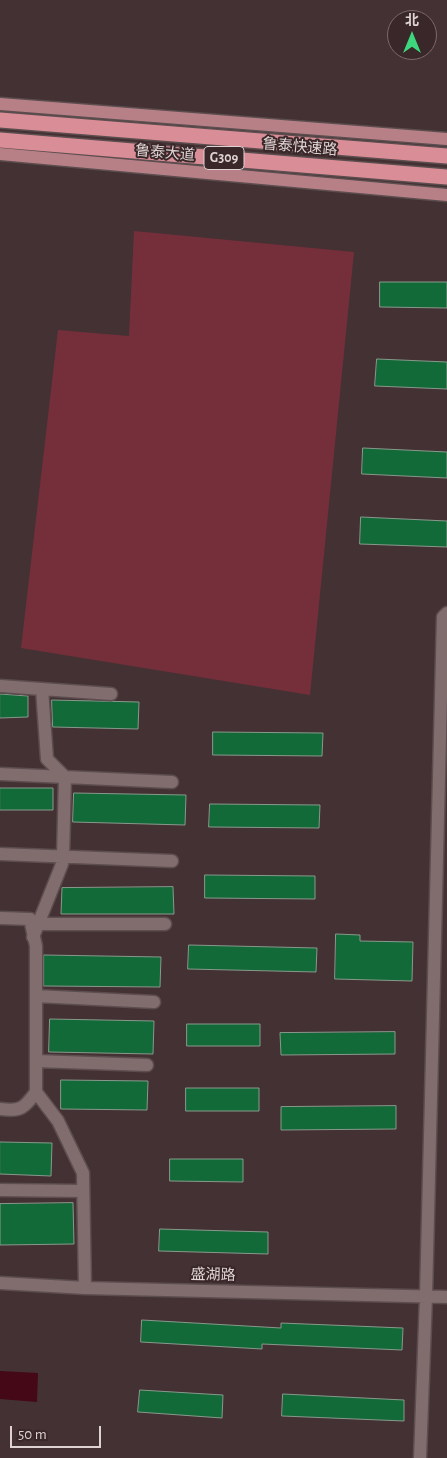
<!DOCTYPE html>
<meta charset="utf-8">
<style>
body{margin:0}
#map{position:relative;width:447px;height:1458px;overflow:hidden;background:#443133;font-family:"Alegreya Sans","Noto Sans SC",sans-serif}
canvas{display:block}
.north{position:absolute;left:387px;top:10px;width:50px;height:50px;box-sizing:border-box;background:#392729;border:1px solid #7b6b6d;border-radius:50%;rotate:0deg;font-size:14px;font-weight:700;line-height:20px;text-align:center;color:#ded2d3}
.north::after{content:'';display:block;margin:auto;width:18px;height:22px;background:#3dd77e;clip-path:polygon(50% 0,100% 100%,50% 72%,0 100%)}
.scale{position:absolute;left:10px;top:1426px;width:91px;height:22px;box-sizing:border-box;border:2px solid #ded2d3;border-top:0;padding-left:6px;font-size:15px;line-height:18px;white-space:nowrap;color:#ded2d3;-webkit-text-stroke:4px #392729;paint-order:stroke}
</style>
<div id="map">
<canvas width="447" height="1458"></canvas>
<div class="north">北</div>
<div class="scale">50 m</div>
</div>
<script>
const g = document.querySelector('canvas').getContext('2d');
g.lineJoin = 'round';
function fill(path, color) { g.fillStyle = color; g.fill(path, 'evenodd'); }
function stroke(path, color, width, dash) { g.strokeStyle = color; g.lineWidth = width; g.lineCap = dash ? 'butt' : 'round'; g.setLineDash(dash || []); g.stroke(path); }
function write(font, color, halo, rows, align = 'center') {
  g.font = font + ' "Alegreya Sans","Noto Sans SC",sans-serif'; g.lineWidth = 4; g.setLineDash([]); g.textBaseline = 'middle'; g.strokeStyle = halo; g.fillStyle = color; for (const [text, x, y, turn = 0] of rows) {
    g.save(); g.translate(x, y); g.rotate((+turn || 0) * Math.PI / 180); g.textAlign = isNaN(turn) ? turn : align; if (halo) g.strokeText(text, 0, 0); g.fillText(text, 0, 0); g.restore();
  }
}
fill(new Path2D(`
 M134 231 354 252 310 695 21 648 58 330 129 336Z`), '#752f3b');
fill(new Path2D(`
 M0 1371 38 1373 37 1402 0 1399Z`), '#440817');
const building = new Path2D(`
 M380 282H447V308L380 307Z
 M377 359 447 362V389L375 386Z
 M363 448 447 452V478L362 474Z
 M361 517 447 521V547L360 544Z
 M0 694 28 696V717L0 718Z
 M52 700 139 702 138 729 53 727Z
 M213 732 323 733 322 756 213 755Z
 M0 788H53V810H0Z
 M74 793 186 795 185 825 73 822Z
 M210 804 320 805 319 828 209 827Z
 M205 875 315 876V899L205 898Z
 M173 887 174 914H61L62 888Z
 M336 934 360 935V941L413 942 412 981 335 979Z
 M189 945 317 948 316 972 188 969Z
 M44 955 161 957 160 987 44 986Z
 M50 1019 154 1021 153 1054 49 1052Z
 M187 1024H260V1046H187Z
 M395 1032V1054L281 1055 280 1033Z
 M61 1080 148 1081 147 1110 61 1109Z
 M186 1088H259V1111H186Z
 M396 1106V1129L281 1130V1107Z
 M0 1142 52 1143 51 1176 0 1174Z
 M170 1159H243V1182L170 1181Z
 M73 1203 74 1244 0 1245V1204Z
 M160 1229 268 1232V1254L159 1251Z
 M142 1320 281 1328V1323L403 1328 402 1350 262 1344V1349L141 1342Z
 M140 1390 223 1395 222 1418 138 1412Z
 M283 1394 404 1400V1421L282 1416Z`);
fill(building, '#136a39');
stroke(building, '#88998c', 1);
const minor = new Path2D(`
 M0 686 111 694
 M0 774 172 782
 M0 854 172 861
 M0 918 30 919 36 946V1092C24 1108 21 1112 0 1109
 M38 924H165
 M33 937 62 864 63 857 65 777 47 759 42 689
 M36 996 154 1002
 M36 1061 147 1065
 M36 1092 58 1121 83 1173 85 1288
 M0 1190 83 1191
 M0 1283 85 1288 447 1297
 M420 1458 426 1296 443 617 447 613`);
const major = new Path2D(`
 M0 104 447 139
 M0 154 447 195`);
const highway = new Path2D(`
 M0 120 447 156
 M0 140 447 177`);
stroke(minor, '#5c4d4f', 15);
stroke(major, '#5c4d4f', 15);
stroke(highway, '#5c4d4f', 18);
stroke(minor, '#816c6e', 12);
stroke(major, '#b68086', 12);
stroke(highway, '#d98d96', 15);
for (const [x, y, w] of [
 [224,158,40]
]) { const box = new Path2D(); box.roundRect(x - w / 2, y - 11.5, w, 23, 4); g.fillStyle = '#392729'; g.fill(box); stroke(box, '#ded2d3', 1); }
write('bold 14px', '#ded2d3', null, [
 ["G309",224,158]
]);
write('15px', '#ded2d3', '#392729', [
 ["鲁泰快速路",300,147,5],
 ["鲁泰大道",165,153,5],
 ["盛湖路",213,1275,1]
]);
</script>
